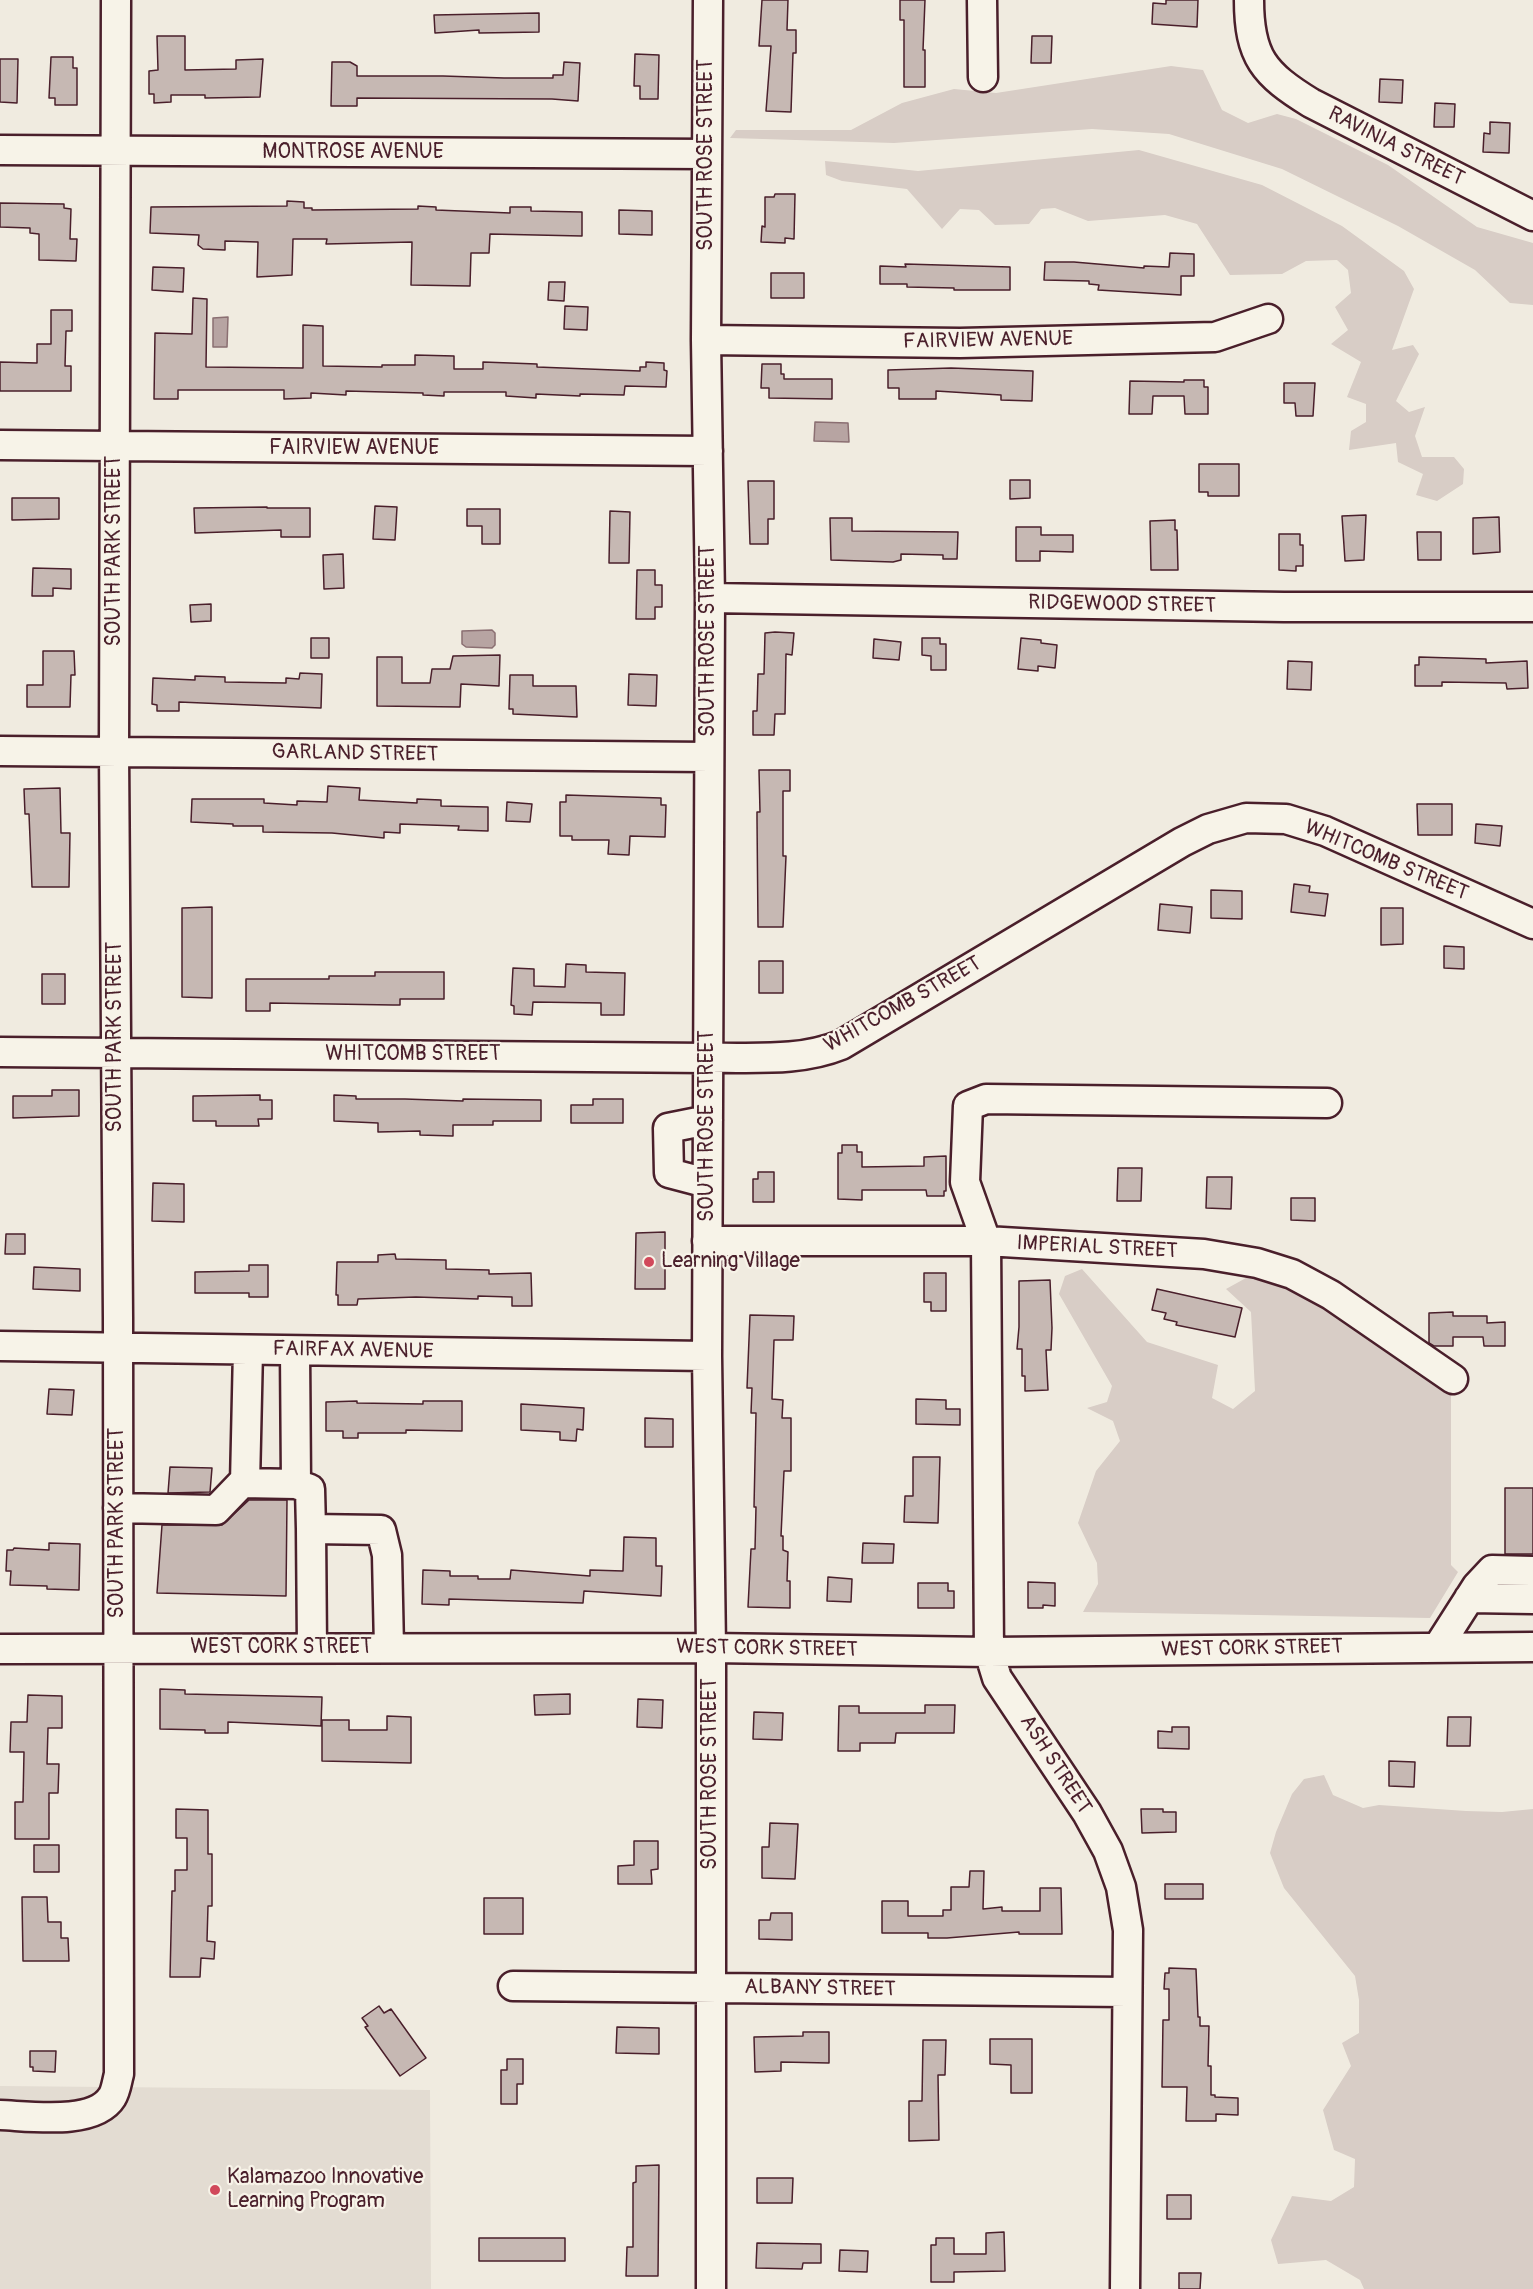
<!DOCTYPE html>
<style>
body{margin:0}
canvas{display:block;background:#f0ebe0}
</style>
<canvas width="1533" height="2289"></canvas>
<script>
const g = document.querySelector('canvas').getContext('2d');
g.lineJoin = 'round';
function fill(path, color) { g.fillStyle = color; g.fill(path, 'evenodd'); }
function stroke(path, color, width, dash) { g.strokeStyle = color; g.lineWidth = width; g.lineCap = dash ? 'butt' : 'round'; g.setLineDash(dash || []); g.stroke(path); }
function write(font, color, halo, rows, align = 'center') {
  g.font = font + ' Pangolin,sans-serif'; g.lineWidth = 4.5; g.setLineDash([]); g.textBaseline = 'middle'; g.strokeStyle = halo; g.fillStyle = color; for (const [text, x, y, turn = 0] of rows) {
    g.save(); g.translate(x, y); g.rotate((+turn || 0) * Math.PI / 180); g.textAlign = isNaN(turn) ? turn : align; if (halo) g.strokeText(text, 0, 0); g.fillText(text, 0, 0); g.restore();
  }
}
fill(new Path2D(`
 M0 2086 430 2090 431 2289H0Z`), '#e3dcd2');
fill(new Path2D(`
 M1171 66 1203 70 1222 110 1248 123 1277 114 1296 119 1388 165 1477 227 1533 243V305L1510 303 1475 270 1398 226 1282 169 1169 134 1092 129 894 143 730 138 736 130H851L902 103 954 89 996 93Z
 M1139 150 1262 185 1342 226 1404 271 1414 289 1392 350 1413 345 1419 354 1396 401 1409 412 1425 407 1415 436 1422 457H1454L1464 469 1463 484 1437 501 1416 495 1423 474 1398 462 1396 443 1349 450 1351 431 1366 422V404L1347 397 1361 362 1331 344 1348 330 1335 307 1351 293 1348 270 1337 260 1306 261 1282 274 1230 275 1197 224 1165 215 1088 221 1055 208 1041 209 1029 224 995 225 979 210 960 209 942 229 907 189 842 181 826 175 825 161 918 171Z
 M1082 1269 1147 1342 1218 1365 1212 1398 1233 1409 1255 1391 1251 1312 1226 1289 1255 1273 1292 1281 1451 1387V1565L1458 1572 1430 1618 1083 1612 1098 1584 1097 1563 1078 1523 1096 1471 1120 1441 1113 1421 1087 1408 1107 1402 1112 1386 1059 1294 1065 1276Z
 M1324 1775 1333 1795 1363 1808 1379 1805 1466 1811 1502 1812 1533 1809V2289H1364L1360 2280 1326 2260 1278 2264 1271 2240 1292 2196 1331 2201 1354 2187 1355 2159 1334 2150 1323 2110 1351 2066 1342 2043 1359 2033V2000L1355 1976 1284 1888 1270 1853 1276 1832 1292 1794 1304 1779Z`), '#d8cdc6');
const water = new Path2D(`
 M228 317 227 347H213V318Z
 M815 422 848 423 849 442 814 441Z
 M492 630 495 633V645L492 648 466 647 462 644V631Z`);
fill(water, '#b7a4a2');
stroke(water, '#8b6f72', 1.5);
const building = new Path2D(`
 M762 0H788L787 30H796V53H793L791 112 766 111 771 46H759Z
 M900 0H925L923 50H925V87H904V20H900Z
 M1166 0H1198L1197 27 1152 24 1153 3 1166 4Z
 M539 13V32L479 33V30L435 33 434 15Z
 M157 36H185V70L236 69V60L263 59 260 97 205 98V95H171V102L154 103V94H149V71L158 70Z
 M1032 36H1052L1051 63H1031Z
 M635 54 659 55 658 99H640V86H634Z
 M51 57H73V68H77V105H55V98H49Z
 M0 59H18L17 103 0 102Z
 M332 62H350L357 66V76H443L504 78H553V75H563L564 62 580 63 578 101 552 99 357 98V106H331Z
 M1380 79 1403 80 1402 103 1379 102Z
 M1435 103 1455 104 1454 127H1434Z
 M1490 122 1510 123 1509 153 1483 152 1484 133 1490 134Z
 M775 194H795L794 239 785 238V243L761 242 762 226 765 227V197H774Z
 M287 201 304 202V208H312V210L418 209V206L436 207V210L510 213V207H531V211L582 212V236L490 234 489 253H471L470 286 411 285 412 242 326 244 327 239H293L292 275 257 277 258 242 225 241V250L203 249 198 245 199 235 150 233 151 207 287 206Z
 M0 203 64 204V208L71 209 70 239H77L76 261 39 260V234L30 233V228L0 227Z
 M619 210 652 211V235L619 234Z
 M1170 253 1194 254V276H1181V295L1098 290 1099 285 1089 284V281L1044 280 1045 262H1074L1144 268V266L1169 267Z
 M905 264 1010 267V290H954V288L907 287V284H880V266L906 267Z
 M153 267 184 268 183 292 152 290Z
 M771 273H804V298H771Z
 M549 282H565L564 301 548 300Z
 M193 298 207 299 206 367 303 368V325L323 326V366L382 367V365H415V355L454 356V369H483V362L537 364V367L640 371V367H646V362L664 363V370L667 371 666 387 625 386 624 395 580 394V396L536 394V398L506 396V392H444V396L423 395V393L346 391V395L311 393V398L284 399V390H178V399H154L155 333 192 334Z
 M565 306 588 307 587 330 564 329Z
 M51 310H72V331H66L65 366H71V391H0V362L37 363V344H51Z
 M762 364H781V374H784V379H832V399L769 398V388H761Z
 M951 368 1033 371 1032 401 1001 400V395L936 391V399H899V388H888V370Z
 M1184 380H1204V387H1208V414H1185L1184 396H1153L1152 414H1129L1130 381 1184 382Z
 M1284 383H1315L1313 416H1296L1295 403H1284Z
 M1199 464H1239V496H1208V492H1199Z
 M1010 480H1030V498L1010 499Z
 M748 481H774V519H768V544H750Z
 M12 498H59V519L12 520Z
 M375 506 397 507 395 540 373 539Z
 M267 507V508H310V537H281V530L195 533 194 508Z
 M467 509H500V544H482V526H467Z
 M610 511 630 512 629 563H609Z
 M1366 515 1364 560 1345 561 1342 516Z
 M1499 517 1500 552 1473 554V518Z
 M830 518H852V531L958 532 957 559H943V555L901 554V560L893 562 831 560Z
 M1175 520V530H1177L1178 570H1151L1150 521Z
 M1016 527H1041V535H1073V552L1040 551V561H1016Z
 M1417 532H1441V560H1418Z
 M1279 534H1300V545H1303V566H1296V571L1279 570Z
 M343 554 344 588 324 589 323 555Z
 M33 568 71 569V589L53 588V596H32Z
 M637 570H655V585H662V607H655V619H636Z
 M211 604V621L191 622 190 605Z
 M775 632 794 633 792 655 786 654 785 714H775L774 735H753V711H757L758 674H764L765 633Z
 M311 638H329V658H311Z
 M922 638H940V644H946V670H931V656L922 655Z
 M1021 638 1041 640V643L1057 645 1055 668 1038 666V671L1018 669Z
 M874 639 901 642 899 660 873 658Z
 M43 651H74L75 675H71L70 707H27V685H43Z
 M500 655 499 686 461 684 460 707 377 706V657H402V683H430L432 669H450L453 656Z
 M1419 657 1486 659V663L1527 661 1528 688 1507 689 1506 683 1442 682V686H1415V665H1419Z
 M1288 661 1312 662 1311 690 1287 689Z
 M300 673 322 674 321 708 179 702V711H157V705L152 704 153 678 195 680V676L225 677V682L286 683V678L299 679Z
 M629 674 657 675 656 706 628 705Z
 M510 675H533V686H576L577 717 513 714V709H509Z
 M759 770H790V791H783V856H786L783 927H758L757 819V812H760Z
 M328 786 360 788 359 800 417 803V799L441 800V806L488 807V831L458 830 459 826 400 824V833L384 832V838L332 833 263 832V826H233V824L191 822 192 799H264V803L297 805V801L327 802Z
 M60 788 61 833H70L69 887H32L29 814H25L24 789Z
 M566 795 661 798V805H666L665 837 630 836 629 855 608 854 609 840H572V836H560V802H566Z
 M507 802 532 804 530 822 506 821Z
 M1417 804H1452V835H1418Z
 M1476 824 1502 826 1500 846 1475 843Z
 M1294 884 1310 886 1309 892 1328 894 1325 916 1291 912Z
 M1211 890 1242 891V919L1211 918Z
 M1160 904 1192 907 1190 933 1158 930Z
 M212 907V998L182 997V908Z
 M1381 908H1403V944L1381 945Z
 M1444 946 1464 947V969L1444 968Z
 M759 961H783V993H759Z
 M566 964 586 965V972L625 973 624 1015H601V1003L533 1002 532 1015 514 1014V1006L511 1005 513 968 534 969V986L565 987Z
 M375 972H444V999H400V1005H393L270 1003V1011H246V979H329V976H375Z
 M42 974H65V1004H42Z
 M52 1090H79V1116L13 1118V1096H52Z
 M260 1095V1100H272V1119H258L259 1126H216V1121H193V1096Z
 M334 1095 356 1096V1099H405L463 1101V1099L541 1100V1121H493V1125H453V1136L420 1135V1131L378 1132V1123L334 1121Z
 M593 1099H623V1123H571V1105H593Z
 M842 1145H857V1152H862V1167L924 1166V1157L946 1156V1191H944V1196H927L926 1190H862V1200L838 1199V1153H842Z
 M1118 1168H1142L1141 1201H1117Z
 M758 1172H774V1202H753V1179H758Z
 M1207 1177H1232L1231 1209 1206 1208Z
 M153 1183 184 1184V1222L152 1221Z
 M1291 1198H1315V1221L1291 1220Z
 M665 1232V1289H635L636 1233Z
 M6 1234H25V1254H5Z
 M395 1254 396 1259 446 1260V1269L489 1270V1274L531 1273 532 1306H512V1297L478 1296V1299L416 1297 358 1299 357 1305H338V1295H336L337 1262H378V1255Z
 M249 1265H268V1297H249V1293H195V1272L249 1271Z
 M34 1267 80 1269V1291L33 1289Z
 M924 1273H946V1311H931V1302H924Z
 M1050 1280 1052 1328 1051 1350H1046L1048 1390 1025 1391V1376H1022V1349H1017L1019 1327V1281Z
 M1157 1289 1242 1308 1235 1337 1176 1325 1177 1322 1164 1319 1166 1313 1152 1310Z
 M1453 1312V1316H1487V1323L1505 1322V1346H1484L1483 1337H1453V1346H1434L1429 1343V1313Z
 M750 1315 794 1316 793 1340H774L772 1399 783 1400 782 1418H791V1471H784L781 1536H783V1550L788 1552 787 1581H790V1608L748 1607 751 1549H755L756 1507H754L756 1413H751L752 1388H747Z
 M49 1389 74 1390 72 1415 47 1414Z
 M916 1399 946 1400V1409H960V1425L916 1424Z
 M357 1401V1403L423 1404V1401H462V1431L406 1430V1433H358V1438H343V1431H326V1402Z
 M521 1404 584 1408 583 1430 577 1429 576 1441 560 1440V1432L521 1430Z
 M645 1418 673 1419V1447H645Z
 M913 1457H940L938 1523 904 1522 905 1496H913Z
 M170 1467 212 1468 210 1492 168 1493Z
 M1505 1488H1533V1554H1505Z
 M249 1500H287L286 1596 157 1593 162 1525H222Z
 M624 1537 656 1538V1566H662L661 1596 584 1591 583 1603 449 1599V1605L422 1604 423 1570 450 1571V1576H478V1579H510L511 1570 590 1576V1570L623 1571Z
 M49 1543 80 1544 79 1590 47 1589V1586L10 1585 11 1571H6L7 1550H13L14 1548 49 1550Z
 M863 1543 894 1544 893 1563H862Z
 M828 1577 852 1579 851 1602 827 1601Z
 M1028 1582 1055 1583V1606L1043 1605V1608H1028Z
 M918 1583H948V1591H954V1608H918Z
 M160 1689 185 1690V1694L322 1697 321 1726 228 1722V1733H205V1730L160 1729Z
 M570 1694V1714L535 1715 534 1695Z
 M28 1695 62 1696V1728H48L47 1764H59L58 1793H49V1839H15V1802H23L24 1752H10L11 1722H27Z
 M638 1699 663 1700 662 1728 637 1727Z
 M925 1705H955L954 1733H896L895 1743H860V1751H838L839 1706H859V1713H925Z
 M754 1712 783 1713 782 1740 753 1739Z
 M387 1716 411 1717V1763L322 1761V1720H349V1730H387Z
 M1448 1717H1471L1470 1746H1447Z
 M1172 1727H1189V1749L1158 1748V1731L1172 1732Z
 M1389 1761 1415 1762 1414 1787 1389 1786Z
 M176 1809 208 1810V1854H212V1906H208L207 1941 215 1942 214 1959 201 1958 200 1977H170L172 1891H175V1870H187V1838H176Z
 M1141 1809H1163V1812H1176V1832L1142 1833Z
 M770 1823 798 1824 795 1879 762 1878V1847H769Z
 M634 1841H658V1869L651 1870 652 1884H618V1866L634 1865Z
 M34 1845H59V1872H34Z
 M970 1871H984L983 1909 1002 1907V1911H1040V1888H1061L1062 1934H1019V1932L947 1938H928V1933H882V1901H908V1916H943V1910H951V1887H969Z
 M1165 1884H1203V1899H1165Z
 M22 1897H47L48 1922H61V1938H68L69 1961H23Z
 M484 1898H523V1934H484Z
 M771 1913H792V1940L759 1939V1920H770Z
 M1169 1968 1196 1969 1198 2017H1200V2026H1209L1208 2066H1211V2095H1215V2097L1238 2098V2115L1216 2114V2121H1186L1187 2087H1162L1163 2020H1169V1989H1164L1165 1973H1169Z
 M379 2006 384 2013 391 2009 426 2058 400 2076 365 2027 368 2026 362 2018Z
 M617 2027 659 2028V2054L616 2053Z
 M803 2032H829V2063L781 2062V2071L755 2072 754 2037 803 2036Z
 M990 2039H1032V2093H1011V2065L990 2064Z
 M923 2040H946L945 2075H938L939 2140 909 2141V2101H922Z
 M30 2051H56L55 2072 33 2071V2067H30Z
 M507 2059H523V2084H517V2104H501V2070H507Z
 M659 2165 658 2276H626L627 2247H633V2183L636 2182V2166Z
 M757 2178H793L792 2203H757Z
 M1167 2195H1191V2219H1167Z
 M1004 2232 1005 2271 954 2272V2282H931V2245H936V2238H954V2254H986V2233Z
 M479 2238H565V2261H479Z
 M757 2243 821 2244V2263H803L802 2269 756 2268Z
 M840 2250 868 2251 867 2272 839 2271Z
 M1179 2273H1201L1200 2289H1179Z`);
fill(building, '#c6b8b3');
stroke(building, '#4a1f2b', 1.5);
const minor = new Path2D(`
 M708 0 706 340 710 598 707 1356 711 1648V2289
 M982 0 983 77
 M1249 0C1249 57 1264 74 1311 103L1533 216
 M0 150 707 154
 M706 340 960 343 1215 337 1268 319
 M0 445 708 451
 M710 598 1284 607H1533
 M0 751 709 757
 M0 1052 708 1058C753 1057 799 1062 841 1045L1182 842 1208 829 1246 818 1286 819 1325 831 1533 924
 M707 1183 669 1173 668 1128 708 1120
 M707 1241H986L1204 1254 1257 1263 1292 1274 1331 1295 1453 1379
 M0 1346 707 1356
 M295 1351 296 1484
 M245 1483 248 1350
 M118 1508 216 1510 242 1483 296 1484 310 1489 311 1529
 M1469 1598 1533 1599
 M1438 1647 1477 1586 1492 1570 1533 1571
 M312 1648 311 1529 381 1530 387 1555 389 1648
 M0 1649 711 1648 989 1652 1533 1647
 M513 1986 1127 1992
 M0 2115C29 2116 94 2126 112 2097 116 2091 117 2081 119 2074L118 1317 114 752 116 0
 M1125 2289 1128 1930 1121 1887 1108 1851 1087 1813 997 1678 989 1652 986 1241 965 1182 968 1106 986 1099 1327 1103`);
stroke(minor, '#4a1f2b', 33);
stroke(minor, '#f7f3e8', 28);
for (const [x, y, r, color] of [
 [649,1262,6,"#d1495b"],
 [215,2190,6,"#d1495b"]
]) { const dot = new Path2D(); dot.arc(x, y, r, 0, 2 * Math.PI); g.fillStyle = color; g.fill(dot); stroke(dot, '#f7f3e8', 2); }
write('21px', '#4a1f2b', '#f7f3e8', [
 ["RAVINIA STREET",1396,147,27],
 ["MONTROSE AVENUE",353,153],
 ["SOUTH ROSE STREET",707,155,-90],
 ["FAIRVIEW AVENUE",988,341,-1],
 ["FAIRVIEW AVENUE",354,449],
 ["SOUTH PARK STREET",115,551,-90],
 ["RIDGEWOOD STREET",1122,605,1],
 ["SOUTH ROSE STREET",709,641,-90],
 ["GARLAND STREET",355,754,1],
 ["WHITCOMB STREET",1386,861,23],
 ["WHITCOMB STREET",903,1005,-29],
 ["SOUTH PARK STREET",116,1037,-90],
 ["WHITCOMB STREET",413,1055],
 ["SOUTH ROSE STREET",708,1126,-90],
 ["IMPERIAL STREET",1097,1248,3],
 ["FAIRFAX AVENUE",353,1351,1],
 ["SOUTH PARK STREET",118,1523,-90],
 ["WEST CORK STREET",281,1648],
 ["WEST CORK STREET",767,1649,1],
 ["WEST CORK STREET",1252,1649,-1],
 ["ASH STREET",1055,1765,57],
 ["SOUTH ROSE STREET",711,1774,-90],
 ["ALBANY STREET",820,1989,1]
]);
write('21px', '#4a1f2b', '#f7f3e8', [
 ["Learning Village",661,1262],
 ["Kalamazoo Innovative",227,2178],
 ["Learning Program",227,2202]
], 'left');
</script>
